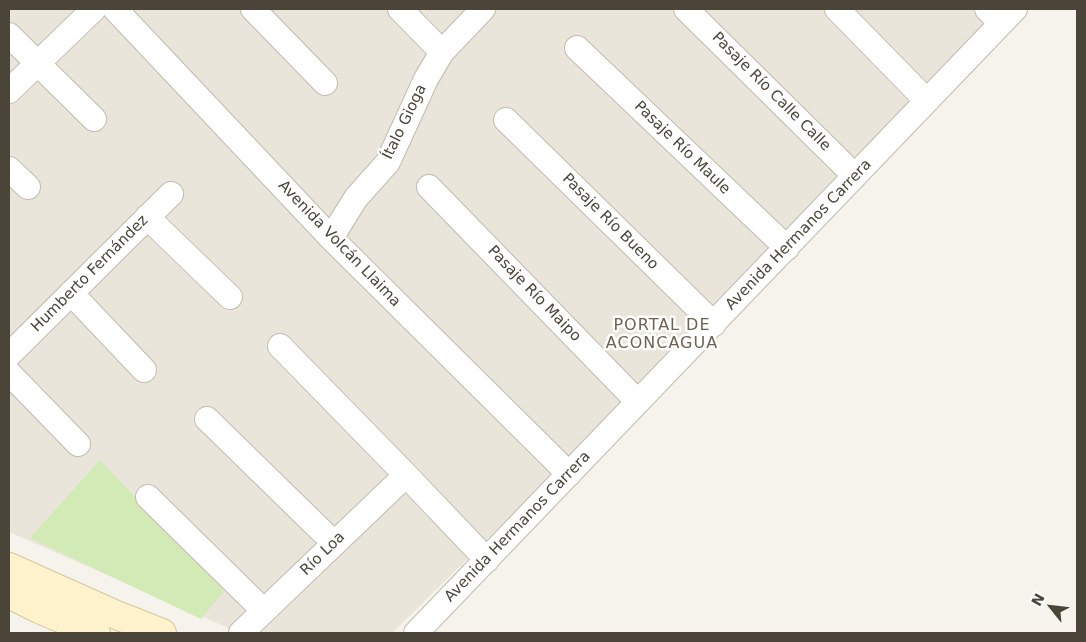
<!DOCTYPE html>
<meta charset="utf-8">
<style>
body{margin:0}
#map{position:relative;width:1086px;height:642px;overflow:hidden;background:#f6f3ec;font-family:"DejaVu Sans",sans-serif}
canvas{display:block}
.frame{position:absolute;inset:0;border:10px solid #4b4439;pointer-events:none}
.north{position:absolute;left:1026px;top:582px;width:50px;height:50px;-webkit-text-stroke:4px #fff;paint-order:stroke;rotate:299deg;font-size:14px;font-weight:700;line-height:20px;text-align:center;color:#4b4439}
.north::after{content:'';display:block;margin:auto;width:18px;height:22px;background:#4b4439;clip-path:polygon(50% 0,100% 100%,50% 72%,0 100%)}
</style>
<div id="map">
<canvas width="1086" height="642"></canvas>
<div class="frame"></div>
<div class="north">N</div>
</div>
<script>
const g = document.querySelector('canvas').getContext('2d');
g.lineJoin = 'round';
function fill(path, color) { g.fillStyle = color; g.fill(path, 'evenodd'); }
function stroke(path, color, width, dash) { g.strokeStyle = color; g.lineWidth = width; g.lineCap = dash ? 'butt' : 'round'; g.setLineDash(dash || []); g.stroke(path); }
function write(font, color, halo, rows, align = 'center') {
  g.font = font + ' "DejaVu Sans",sans-serif'; g.lineWidth = 5; g.setLineDash([]); g.textBaseline = 'middle'; g.strokeStyle = halo; g.fillStyle = color; for (const [text, x, y, turn = 0] of rows) {
    g.save(); g.translate(x, y); g.rotate((+turn || 0) * Math.PI / 180); g.textAlign = isNaN(turn) ? turn : align; if (halo) g.strokeText(text, 0, 0); g.fillText(text, 0, 0); g.restore();
  }
}
fill(new Path2D(`
 M9 9H1029L392 633H240L9 532Z`), '#eae5da');
fill(new Path2D(`
 M100 460 224 591 201 619 30 538Z`), '#d2eab5');
const street = new Path2D(`
 M115 9 331 238 569 474
 M253 9 325 83
 M400 9 442 52
 M686 9 855 176
 M837 9 927 101
 M987 9 1001 23
 M9 35 94 119
 M577 48 787 248
 M9 91 94 9
 M506 120 714 324
 M9 169 28 187
 M429 187 638 402
 M147 217 230 297
 M331 238 356 198 388 162 426 79 442 52 483 9
 M71 293 144 370
 M280 346 406 475 487 560
 M9 355 171 194
 M9 373 78 444
 M207 419 334 543
 M148 497 264 611
 M241 633 406 475
 M416 633 1015 9`);
const secondary = new Path2D(`
 M9 567 114 614 162 633
 M9 594 39 609 96 633`);
stroke(street, '#c2bbae', 26);
stroke(secondary, '#d6c79b', 30);
stroke(street, '#fff', 24);
stroke(secondary, '#fff3cd', 28);
write('15px', '#4b4439', '#fff', [
 ["Pasaje Río Calle Calle",771,92,45],
 ["Ítalo Gioga",405,122,-64],
 ["Pasaje Río Maule",682,148,44],
 ["Pasaje Río Bueno",610,222,45],
 ["Avenida Hermanos Carrera",799,235,-46],
 ["Avenida Volcán Llaima",339,244,46],
 ["Humberto Fernández",90,274,-45],
 ["Pasaje Río Maipo",534,294,46],
 ["Avenida Hermanos Carrera",518,527,-46],
 ["Río Loa",323,554,-44]
]);
g.letterSpacing = '1px';
write('16px', '#6e6250', '#fff', [
 ["PORTAL DE",662,326],
 ["ACONCAGUA",662,344]
]);
g.letterSpacing = '0px';
</script>
